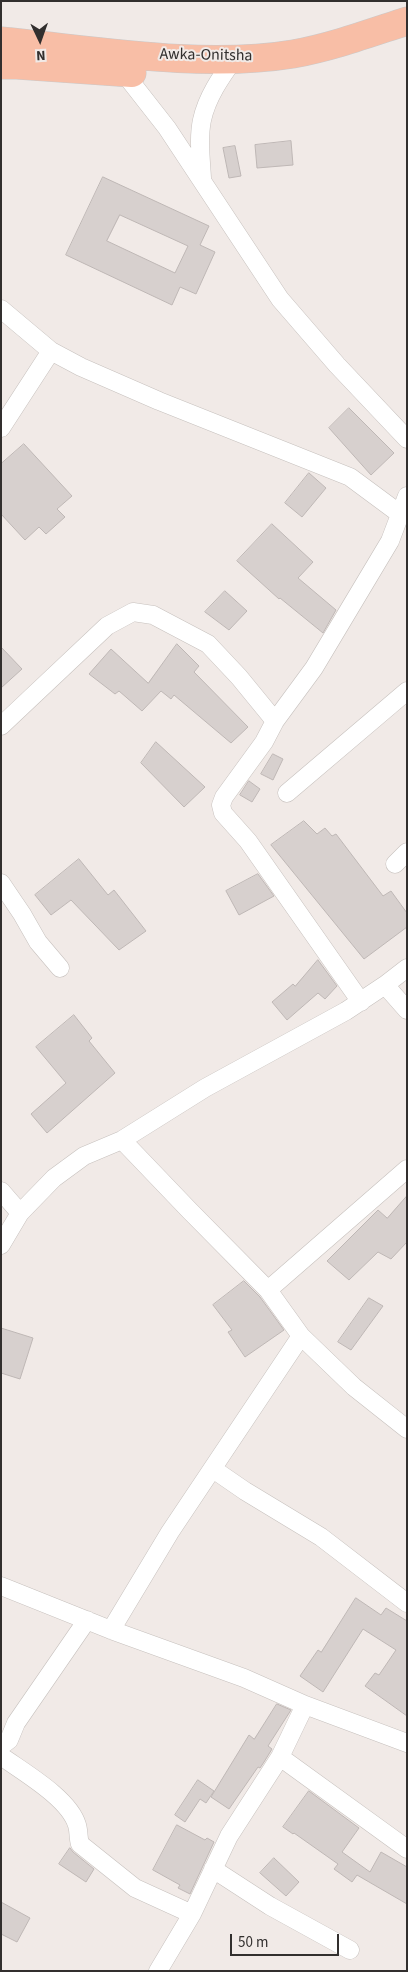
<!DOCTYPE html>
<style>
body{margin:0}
#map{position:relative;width:408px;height:1972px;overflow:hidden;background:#f1eae7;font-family:"Source Sans 3",sans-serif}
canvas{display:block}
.frame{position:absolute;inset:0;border:2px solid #322f2e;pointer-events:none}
.north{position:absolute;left:15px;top:15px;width:50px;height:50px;-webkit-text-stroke:4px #f1eae7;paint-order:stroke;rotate:177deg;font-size:14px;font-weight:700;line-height:20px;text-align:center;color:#322f2e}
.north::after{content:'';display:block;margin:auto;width:18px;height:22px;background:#322f2e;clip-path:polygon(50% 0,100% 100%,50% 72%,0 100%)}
.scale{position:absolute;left:230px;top:1934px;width:109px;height:22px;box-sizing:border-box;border:2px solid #322f2e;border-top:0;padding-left:6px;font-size:15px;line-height:18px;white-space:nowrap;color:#322f2e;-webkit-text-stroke:4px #f1eae7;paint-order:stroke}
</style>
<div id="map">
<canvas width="408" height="1972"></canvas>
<div class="frame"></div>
<div class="north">N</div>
<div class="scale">50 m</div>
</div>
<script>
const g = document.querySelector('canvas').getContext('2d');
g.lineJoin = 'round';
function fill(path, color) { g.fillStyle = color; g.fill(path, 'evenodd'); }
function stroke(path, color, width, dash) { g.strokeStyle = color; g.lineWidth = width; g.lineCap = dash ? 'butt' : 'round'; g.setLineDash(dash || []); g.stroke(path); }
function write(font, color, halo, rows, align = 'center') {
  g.font = font + ' "Source Sans 3",sans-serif'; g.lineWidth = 4; g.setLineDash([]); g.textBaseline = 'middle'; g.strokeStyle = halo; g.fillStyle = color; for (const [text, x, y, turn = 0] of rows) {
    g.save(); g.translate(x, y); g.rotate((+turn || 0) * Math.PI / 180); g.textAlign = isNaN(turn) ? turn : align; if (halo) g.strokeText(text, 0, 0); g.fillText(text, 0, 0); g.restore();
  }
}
const building = new Path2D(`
 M291 141 293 165 257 168 255 145Z
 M235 146 241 176 229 178 223 148Z
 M103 177 209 226 200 245 215 252 196 294 180 287 172 305 66 255ZM120 215 188 246 175 273 107 241Z
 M349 408 394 453 371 475 329 428Z
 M24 444 72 496 57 509 65 517 46 534 39 527 25 540 1 514V464Z
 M309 473 326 488 302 517 285 503Z
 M272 524 313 562 298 578 336 610 323 633 280 598 279 599 237 561Z
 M225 591 247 611 229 630 205 612Z
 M177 644 199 666 194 672 248 727 231 743 174 695 171 699 161 691 142 711 119 691 115 694 89 674 111 649 148 683Z
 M1 647 22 669 1 688Z
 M156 742 205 787 184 807 141 763Z
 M273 754 283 759 273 780 261 774Z
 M249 781 260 789 252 802 240 795Z
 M304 821 317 834 325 828 332 836 336 834 383 896 391 891 407 913V927L364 959 271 845Z
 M79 859 108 895 114 890 146 931 119 950 71 900 51 915 35 895Z
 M258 874 274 896 239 915 226 891Z
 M318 960 337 986 325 999 318 993 287 1020 272 1002 293 984 295 986Z
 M74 1015 92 1038 89 1041 115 1073 47 1133 31 1114 66 1083 36 1047Z
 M407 1196V1242L391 1259 378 1252 349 1280 327 1261 378 1210 387 1218Z
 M244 1281 260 1297 284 1330 245 1357 228 1332 232 1330 213 1305Z
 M369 1298 383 1306 351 1350 338 1342Z
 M1 1328 33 1338 20 1379 1 1373Z
 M356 1598 381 1615 386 1608 407 1621V1716L365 1686 375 1673 379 1675 396 1650 363 1629 323 1692 300 1676 318 1650 321 1652Z
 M277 1704 291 1710 268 1746 272 1749 264 1762 260 1768 258 1767 229 1809 211 1797 249 1735 254 1739Z
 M198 1780 214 1791 206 1803 200 1799 185 1822 175 1815Z
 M309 1791 359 1828 342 1852 370 1872 381 1852 407 1867V1904L357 1875 352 1882 334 1869 338 1864 294 1833 293 1834 283 1827Z
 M177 1825 205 1840 207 1838 214 1842 190 1894 178 1888 180 1885 153 1870Z
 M70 1848 73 1852 94 1869 86 1882 59 1864Z
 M274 1858 299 1882 286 1896 260 1873Z
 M1 1902 30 1918 17 1942 1 1934Z`);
fill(building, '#d7d0ce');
stroke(building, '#beb7b5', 1);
const street = new Path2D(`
 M120 68 167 128 280 299 337 365 407 439
 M202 178C201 159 198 138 202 120 207 97 221 77 234 59
 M1 309 51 351 81 367 159 401 350 477 400 514
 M1 428 51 351
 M1 726 107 626 133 612 153 615 208 644 239 677 275 721
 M287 793 407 691
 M395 864 407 852
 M1 883 22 914 38 942 60 968
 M385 985 407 1010
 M361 1002 248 841 223 813 221 805 224 797 264 742 275 721 314 668 390 541 407 496
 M122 1140 189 1210 268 1290 301 1336 354 1387 407 1429
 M1 1191 20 1213
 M1 1245 20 1213 54 1178 84 1156 122 1140 205 1088 346 1011 385 985 407 968
 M268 1290 407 1169
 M213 1469 245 1491 321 1537 407 1603
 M1 1586 111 1630 244 1678 305 1705 407 1743
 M111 1630 170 1532 301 1336
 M1 1746 9 1740 16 1723 87 1620
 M1 1756C23 1772 69 1798 77 1825 79 1831 78 1838 80 1844L135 1888 192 1914
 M280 1757 407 1849
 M213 1869 270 1906 350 1950
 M158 1971 192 1914 229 1836 280 1757 305 1705`);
const primary = new Path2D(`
 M1 41C94 50 202 69 293 54 332 47 370 33 407 21
 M1 65H17L132 73`);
stroke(street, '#c6c0bd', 19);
stroke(primary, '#cac9c9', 29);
stroke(street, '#fff', 18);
stroke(primary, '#f8bea6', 28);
write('16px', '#322f2e', '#f1eae7', [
 ["Awka-Onitsha",206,56,1]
]);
</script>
